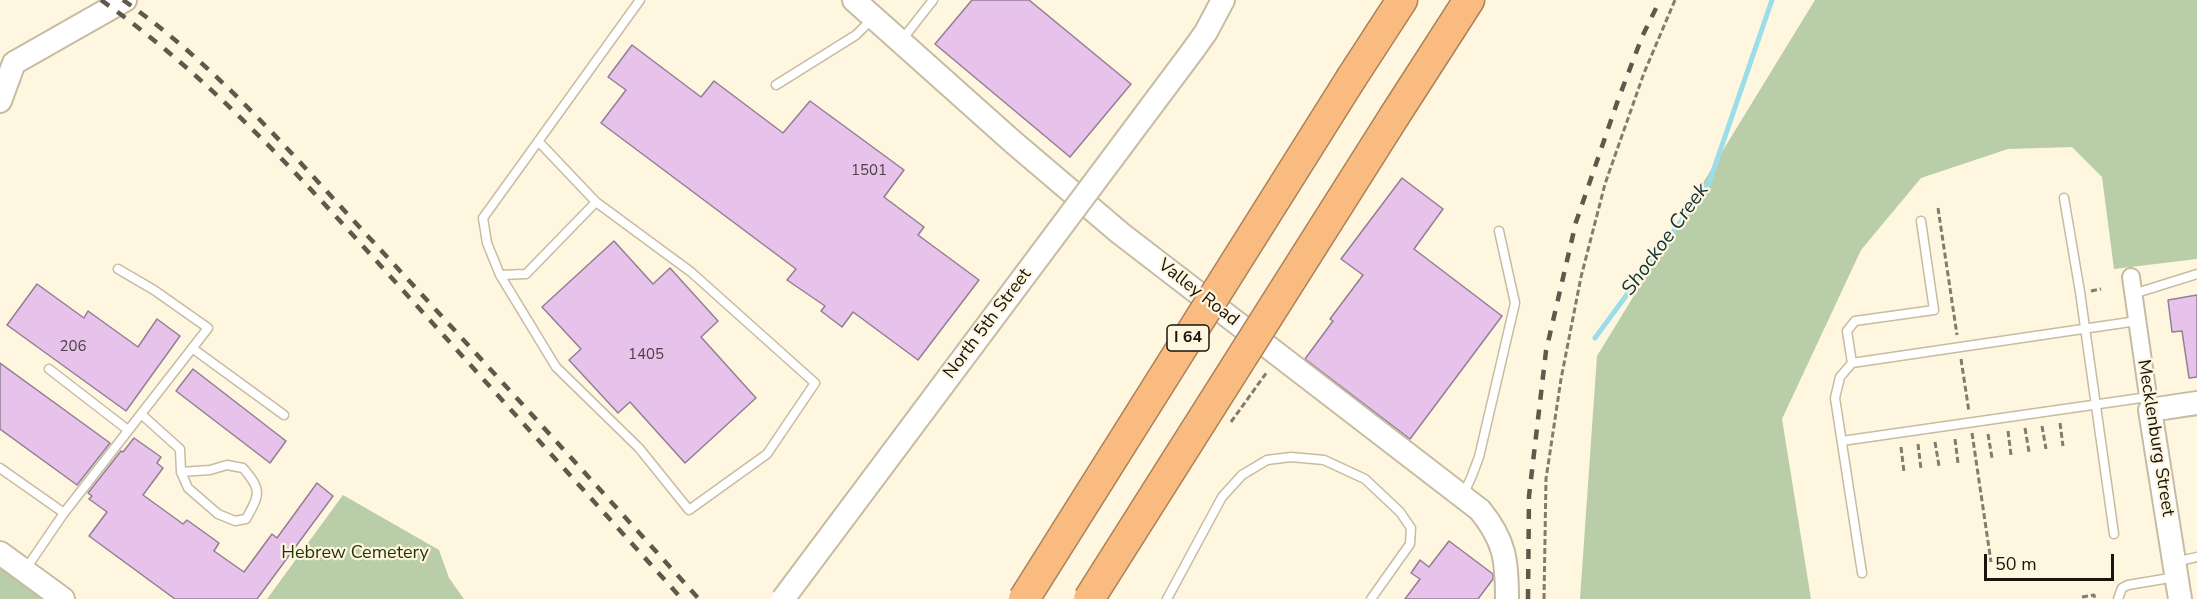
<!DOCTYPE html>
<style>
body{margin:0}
#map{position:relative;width:2197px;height:599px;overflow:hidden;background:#fff6e0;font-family:"Nunito Sans",sans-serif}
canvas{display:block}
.scale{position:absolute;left:1984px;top:554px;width:130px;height:27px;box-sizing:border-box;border:3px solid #19150c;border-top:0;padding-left:8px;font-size:18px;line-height:21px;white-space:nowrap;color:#19150c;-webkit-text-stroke:4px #fff6e0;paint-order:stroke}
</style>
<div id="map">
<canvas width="2197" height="599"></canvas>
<div class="scale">50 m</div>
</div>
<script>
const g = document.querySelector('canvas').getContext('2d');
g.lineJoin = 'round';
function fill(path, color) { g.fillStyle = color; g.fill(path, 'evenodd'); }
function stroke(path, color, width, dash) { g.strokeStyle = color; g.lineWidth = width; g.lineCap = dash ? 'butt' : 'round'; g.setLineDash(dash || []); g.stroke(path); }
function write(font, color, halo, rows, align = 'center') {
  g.font = font + ' "Nunito Sans",sans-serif'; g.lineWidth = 4.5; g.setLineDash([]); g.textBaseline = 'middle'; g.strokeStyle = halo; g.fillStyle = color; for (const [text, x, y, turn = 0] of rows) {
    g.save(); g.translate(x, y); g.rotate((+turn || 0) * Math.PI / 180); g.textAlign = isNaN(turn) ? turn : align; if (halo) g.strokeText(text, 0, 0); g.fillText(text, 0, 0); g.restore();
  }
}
fill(new Path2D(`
 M1815 0H2197V259L2114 269 2102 177 2072 147 2008 149 1921 178 1861 250 1782 419 1811 599H1580L1597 356Z
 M343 495 439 550 449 578 464 599H267Z
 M0 568 42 599H0Z`), '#b9cda8');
stroke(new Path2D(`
 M1595 338 1709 183 1772 0`), '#9bdeea', 5);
const building = new Path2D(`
 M972 0H1029L1131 84 1070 157 935 44Z
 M632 45 701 97 714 81 783 133 810 101 904 170 884 197 924 227 918 235 979 280 918 360 853 312 842 327 821 311 825 306 787 280 796 269 601 123 626 90 608 77Z
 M1402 178 1443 209 1414 249 1502 316 1410 439 1305 359 1333 321 1330 319 1363 275 1341 259Z
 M614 241 653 284 670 268 718 321 701 337 756 398 685 463 630 402 618 413 569 360 581 349 542 307Z
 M37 284 84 318 88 311 138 347 157 319 180 336 126 411 7 325Z
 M2197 295V377L2189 378 2182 331 2172 332 2168 300Z
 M0 363 110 443 77 485 0 429Z
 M193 369 286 441 270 463 176 391Z
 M134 438 161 457 157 463 163 468 143 495 183 524 187 520 219 543 214 551 244 572 272 534 277 538 317 483 333 496 257 599H175L89 536 107 512 89 499 92 496 88 493 121 451 123 452Z
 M1449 541 1493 574V579L1478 599H1405L1420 579 1411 573 1420 560 1429 567Z`);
fill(building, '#e7c2eb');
stroke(building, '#927f94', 1.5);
const lane = new Path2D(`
 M901 41 933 0
 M776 85 856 35 872 19
 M539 142 596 202 526 274 500 275 487 243 483 218 640 0
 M2064 198 2080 292 2114 534
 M500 275 556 367 639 448 689 510 767 454 815 383 691 272 596 202
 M2133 294 2197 274
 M192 348 284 415
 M1852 363 2137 321
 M49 369 128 430
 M141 414 180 449 181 472 188 488 218 514 235 521 246 519C260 494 262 490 243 468L227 465 210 470 181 472
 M1842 441 2148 397
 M0 468 64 513
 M1463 495 1471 478 1479 457 1515 303 1499 231
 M2175 562 2197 557
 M25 570 64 513 208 328 154 290 118 269
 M1862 573 1835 398 1840 377 1852 363 1847 331 1855 321 1934 310 1921 221
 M1167 599 1222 497 1242 475 1267 460 1291 457 1324 460 1365 479 1400 512 1411 528 1410 544 1371 599
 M2118 599 2122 588 2128 585 2176 577`);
const street = new Path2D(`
 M2131 277 2150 410`);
const secondary = new Path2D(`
 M854 0 1013 142 1120 233 1480 510C1505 541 1507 560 1507 599
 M1194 49 1206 32 1223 0
 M0 101 14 63 125 0
 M0 553 63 599
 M2180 599 2150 410 2197 403`);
const highway = new Path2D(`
 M1352 77 1402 0
 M1395 115 1469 0`);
stroke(lane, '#c6bca1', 11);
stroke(street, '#c6bca1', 20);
stroke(secondary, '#c6bca1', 26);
stroke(highway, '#ab8158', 33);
stroke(new Path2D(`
 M1938 208 1957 335
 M2091 291 2101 289
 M1961 359 1969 412
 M1231 422 1267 372
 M2060 423 2063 446
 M2042 426 2046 449
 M2025 428 2029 452
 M2008 431 2011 455
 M1972 433 1991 562
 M1988 434 1992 458
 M1955 439 1958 463
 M1935 442 1939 466
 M1918 444 1921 469
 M1901 447 1904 472
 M2082 597 2094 595 2095 599
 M1544 599 1546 479 1561 379 1581 277 1605 184 1644 73 1675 0`), '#827c6d', 3, [6, 3]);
stroke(lane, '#fff', 8);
stroke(street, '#fff', 16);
stroke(secondary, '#fff', 22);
stroke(highway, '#fabb81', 30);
stroke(new Path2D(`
 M101 0C214 80 306 183 399 286 493 390 588 495 682 599
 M123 0C215 64 289 151 365 233 477 354 588 476 699 599
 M1528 599 1529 496 1546 351 1576 222 1618 100 1642 37 1660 0`), '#5e594c', 4.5, [10, 10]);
const secondaryBridge = new Path2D(`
 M783 599 1194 49`);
const highwayBridge = new Path2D(`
 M1024 599 1352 77
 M1089 599 1395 115`);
stroke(secondaryBridge, '#c6bca1', 26, []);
stroke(highwayBridge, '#ab8158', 33, []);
stroke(secondaryBridge, '#fff', 22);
stroke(highwayBridge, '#fabb81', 30);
write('15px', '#4c4044', null, [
 ["1501",869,171],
 ["206",73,347],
 ["1405",646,355]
]);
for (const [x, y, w] of [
 [1188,338,42]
]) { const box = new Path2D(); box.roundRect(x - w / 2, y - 13, w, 26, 4.5); g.fillStyle = '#fff6e0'; g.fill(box); stroke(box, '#19150c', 1.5); }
write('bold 16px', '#19150c', null, [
 ["I 64",1188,338]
]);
write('18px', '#19150c', '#fff6e0', [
 ["Valley Road",1198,293,38],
 ["North 5th Street",988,324,-53],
 ["Mecklenburg Street",2155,438,81]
]);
write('18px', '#1e3401', '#fff6e0', [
 ["Hebrew Cemetery",355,554]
]);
write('italic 20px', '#0f3036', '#fff6e0', [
 ["Shockoe Creek",1666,240,-54]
]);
</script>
